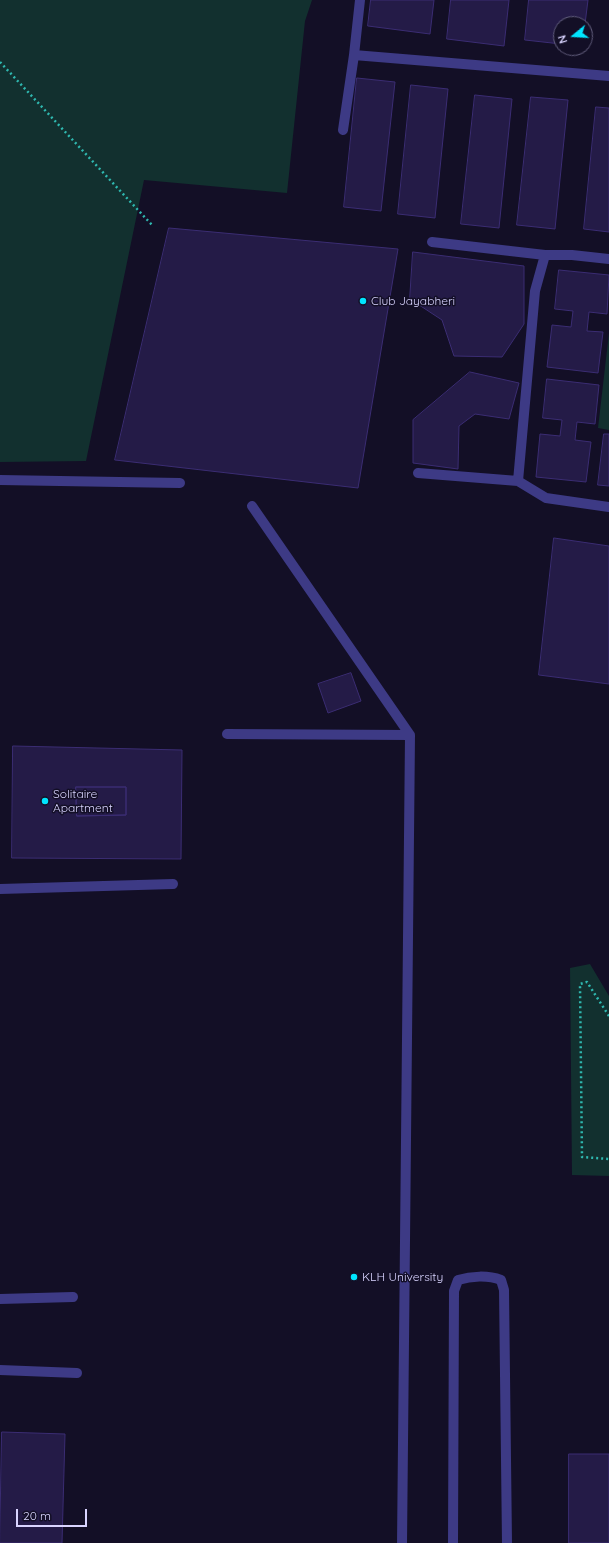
<!DOCTYPE html>
<style>
body{margin:0}
#map{position:relative;width:609px;height:1543px;overflow:hidden;background:#130f26;font-family:Quicksand,sans-serif}
canvas{display:block}
.north{position:absolute;left:553px;top:16px;width:40px;height:40px;box-sizing:border-box;background:#130f26;border:1px solid #625e7d;border-radius:50%;rotate:252deg;font-size:11px;font-weight:700;line-height:16px;text-align:center;color:#d9d4ff}
.north::after{content:'';display:block;margin:auto;width:14px;height:18px;background:#00e5ff;clip-path:polygon(50% 0,100% 100%,50% 72%,0 100%)}
.scale{position:absolute;left:16px;top:1509px;width:71px;height:18px;box-sizing:border-box;border:2px solid #d9d4ff;border-top:0;padding-left:5px;font-size:12px;line-height:14px;white-space:nowrap;color:#d9d4ff;-webkit-text-stroke:3px #130f26;paint-order:stroke}
</style>
<div id="map">
<canvas width="609" height="1543"></canvas>
<div class="north">N</div>
<div class="scale">20 m</div>
</div>
<script>
const g = document.querySelector('canvas').getContext('2d');
g.lineJoin = 'round';
function fill(path, color) { g.fillStyle = color; g.fill(path, 'evenodd'); }
function stroke(path, color, width, dash) { g.strokeStyle = color; g.lineWidth = width; g.lineCap = dash ? 'butt' : 'round'; g.setLineDash(dash || []); g.stroke(path); }
function write(font, color, halo, rows, align = 'center') {
  g.font = font + ' Quicksand,sans-serif'; g.lineWidth = 3; g.setLineDash([]); g.textBaseline = 'middle'; g.strokeStyle = halo; g.fillStyle = color; for (const [text, x, y, turn = 0] of rows) {
    g.save(); g.translate(x, y); g.rotate((+turn || 0) * Math.PI / 180); g.textAlign = isNaN(turn) ? turn : align; if (halo) g.strokeText(text, 0, 0); g.fillText(text, 0, 0); g.restore();
  }
}
fill(new Path2D(`
 M0 0H312L305 21 287 193 144 180 86 461 0 462Z
 M609 333V430L598 428Z
 M590 964 609 996V1176L572 1175 570 968Z`), '#12302f');
const building = new Path2D(`
 M371 0H434L430 34 368 26Z
 M451 0H509L504 46 447 39Z
 M529 0H588L585 24H561V44L525 40Z
 M357 78 395 82 381 211 344 207Z
 M411 85 448 89 435 218 398 214Z
 M475 95 512 99 499 228 461 224Z
 M531 97 568 100 555 229 517 225Z
 M596 107 609 108V232L584 229Z
 M169 228 398 249 358 488 115 460Z
 M413 252 524 266V324L502 357 454 356 442 320 410 299Z
 M559 270 609 275 607 314 589 312 587 331 603 332 598 373 547 367 552 325 571 327 573 311 555 309Z
 M470 372 519 383 509 419 475 414 459 426 458 469 413 463V420Z
 M547 379 599 385 595 424 577 422 575 440 591 442 586 482 536 477 540 434 560 436 562 420 543 418Z
 M604 434H609V486L598 485Z
 M554 538 609 546V684L539 675Z
 M351 673 361 701 328 713 318 684Z
 M13 746 182 750 181 859 12 858ZM76 787H126V815L77 816Z
 M76 787H126V815L77 816Z
 M2 1432 65 1434 62 1543H0Z
 M569 1454H609V1543H569Z`);
fill(building, '#241b47');
stroke(building, '#3b2d73', 1);
stroke(new Path2D(`
 M0 62 152 225
 M609 1016 587 982 580 984 582 1157 609 1159`), '#2fb8b0', 2.5, [2, 3]);
stroke(new Path2D(`
 M360 0 354 55 609 76
 M343 130 354 55
 M432 242 545 255
 M609 259 572 255H545L535 291 518 481 546 498 609 507
 M418 473 518 481
 M0 480 180 483
 M252 506 410 735 402 1543
 M227 734 410 735
 M0 889 173 884
 M0 1299 73 1297
 M0 1370 77 1373
 M453 1543 454 1291 458 1280C471 1276 488 1275 501 1280L504 1290 507 1543`), '#3d3a85', 10);
for (const [x, y, r, color] of [
 [363,301,4,"#00e5ff"],
 [45,801,4,"#00e5ff"],
 [354,1277,4,"#00e5ff"]
]) { const dot = new Path2D(); dot.arc(x, y, r, 0, 2 * Math.PI); g.fillStyle = color; g.fill(dot); stroke(dot, '#130f26', 1.5); }
write('12px', '#d9d4ff', '#130f26', [
 ["Club Jayabheri",371,301],
 ["Solitaire",53,794],
 ["Apartment",53,808],
 ["KLH University",362,1277]
], 'left');
</script>
